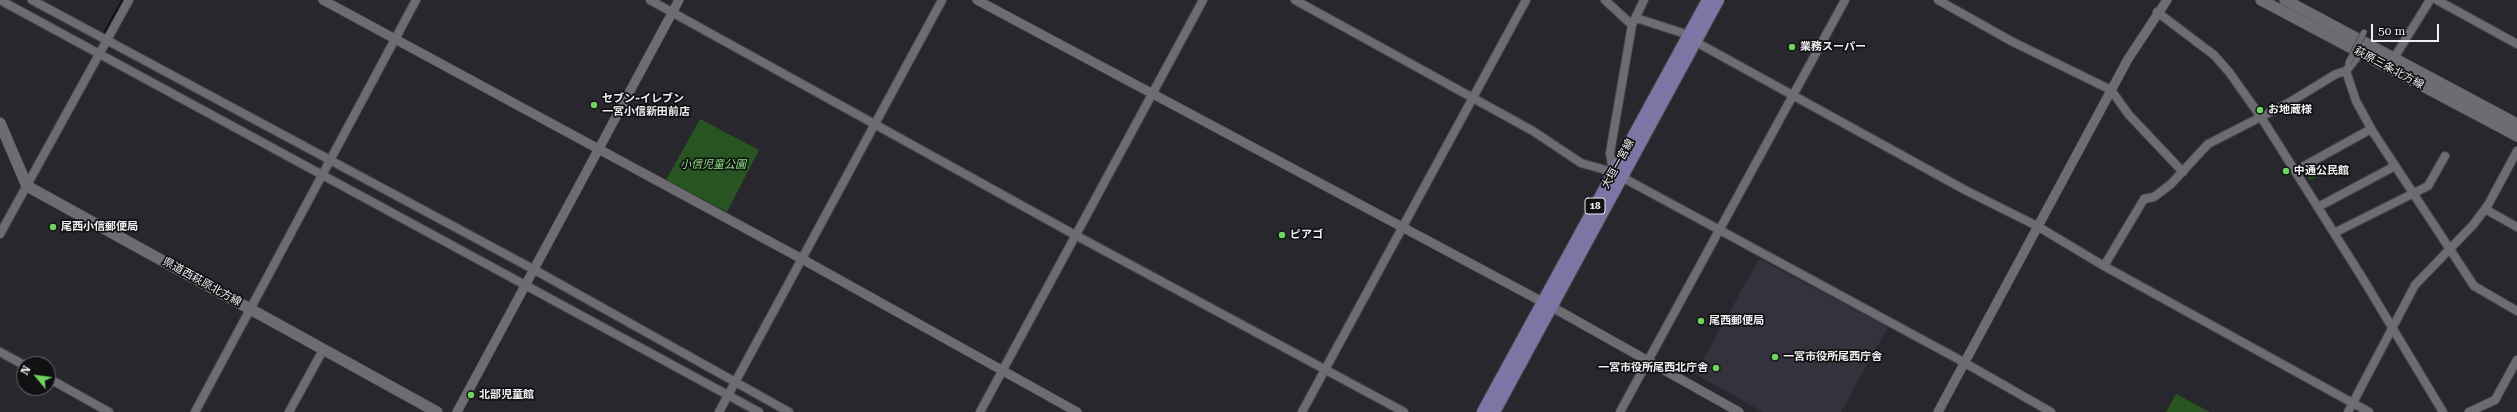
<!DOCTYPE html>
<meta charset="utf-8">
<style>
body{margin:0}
#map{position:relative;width:2517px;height:412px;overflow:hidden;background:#28272d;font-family:"Roboto Serif",serif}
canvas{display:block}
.north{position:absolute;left:16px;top:356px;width:40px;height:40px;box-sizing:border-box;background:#111113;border:1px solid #6a6a6c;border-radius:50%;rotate:299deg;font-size:11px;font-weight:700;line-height:16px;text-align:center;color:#efeff2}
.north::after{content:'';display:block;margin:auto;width:14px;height:18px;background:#6fd360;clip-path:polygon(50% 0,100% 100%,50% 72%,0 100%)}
.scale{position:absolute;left:2371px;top:24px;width:68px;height:18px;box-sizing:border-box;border:2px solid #efeff2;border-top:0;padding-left:5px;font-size:12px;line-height:14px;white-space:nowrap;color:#efeff2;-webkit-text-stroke:3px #111113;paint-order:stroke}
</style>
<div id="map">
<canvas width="2517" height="412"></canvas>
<div class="north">N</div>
<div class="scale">50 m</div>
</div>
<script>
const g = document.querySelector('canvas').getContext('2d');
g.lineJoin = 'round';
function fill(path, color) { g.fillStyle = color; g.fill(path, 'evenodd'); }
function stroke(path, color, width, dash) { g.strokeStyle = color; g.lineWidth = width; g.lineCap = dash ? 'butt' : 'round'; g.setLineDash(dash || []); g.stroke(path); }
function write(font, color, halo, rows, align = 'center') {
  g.font = font + ' "Roboto Serif","Noto Sans JP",serif'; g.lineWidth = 3.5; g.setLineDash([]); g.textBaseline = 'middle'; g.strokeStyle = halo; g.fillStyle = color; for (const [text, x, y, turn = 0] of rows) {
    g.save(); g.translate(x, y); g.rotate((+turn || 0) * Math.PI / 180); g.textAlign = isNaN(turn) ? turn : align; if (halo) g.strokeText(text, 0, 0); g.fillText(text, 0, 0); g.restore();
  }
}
fill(new Path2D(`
 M1759 259 1888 327 1841 412H1763L1695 374Z`), '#34323d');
fill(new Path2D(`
 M700 119 759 150 727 212 666 180Z
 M2318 162 2324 172 2310 180 2304 169Z
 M2176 394 2210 412H2166Z`), '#285421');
stroke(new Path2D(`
 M104 34 123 0`), '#011200', 2.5);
const minor = new Path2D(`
 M0 0 759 412
 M32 0 533 269 789 412
 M650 0 1077 236 1404 412
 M1295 0 1533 131 1581 163 1613 172 1610 153 1632 25 1644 0
 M1605 0 1632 25
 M1938 0 2011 41 2111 90 2129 115 2183 172
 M2437 0 2517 44
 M2157 12 2214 55 2229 72 2261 117 2363 279 2443 412
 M1636 18 1689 35 1696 42 1965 190 2037 226 2104 266 2369 412
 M2394 58 2430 0
 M2346 71 2356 101 2373 132 2474 286 2517 311
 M2295 171 2371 129
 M1618 175 1958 359 2051 412
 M2318 207 2395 166
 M2485 209 2517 227
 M2334 233 2428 186 2445 156
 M0 234 129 0
 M2104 266 2144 199 2154 197 2171 184 2208 144 2290 102 2336 74 2346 71 2360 53
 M0 352 24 365
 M48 378 109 412
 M195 412 416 0
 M289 412 323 350
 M719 412 942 0
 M980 412 1203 0
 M1302 412 1526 0
 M1620 412 1845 0
 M2348 412 2415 285 2473 225 2488 205 2517 151
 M2469 412 2495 400 2517 360`);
const tertiary = new Path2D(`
 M323 0 802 259 1077 412
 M977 0 1552 307 1739 412
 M457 412 679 0
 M1938 412 2128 59 2167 0`);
const secondary = new Path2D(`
 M2261 0 2517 136
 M2285 0 2517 124
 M0 123 27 186 437 412`);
const primary = new Path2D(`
 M1483 412 1708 0
 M1494 412 1718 0`);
stroke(minor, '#46464a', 10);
stroke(tertiary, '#46464a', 10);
stroke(secondary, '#46464a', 12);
stroke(primary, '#46464a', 14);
stroke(minor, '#6d6c72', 8);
stroke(tertiary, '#6d6c72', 9);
stroke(secondary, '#6d6c72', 11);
stroke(primary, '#7e75a4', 12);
const pedestrianBridge = new Path2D(`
 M2348 63 2364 32`);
stroke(pedestrianBridge, '#46464a', 7, []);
stroke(pedestrianBridge, '#6d6c72', 5.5);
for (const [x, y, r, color] of [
 [1792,47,4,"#6fd360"],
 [594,105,4,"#6fd360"],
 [2260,110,4,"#6fd360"],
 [2286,171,4,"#6fd360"],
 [53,227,4,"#6fd360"],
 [1282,235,4,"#6fd360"],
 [1701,321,4,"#6fd360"],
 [1775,357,4,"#6fd360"],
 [1716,368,4,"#6fd360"],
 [471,395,4,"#6fd360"]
]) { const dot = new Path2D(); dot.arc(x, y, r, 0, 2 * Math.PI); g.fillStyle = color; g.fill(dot); stroke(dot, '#111113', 1.5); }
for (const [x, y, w] of [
 [1595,206,20]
]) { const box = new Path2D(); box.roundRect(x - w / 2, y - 8, w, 16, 3); g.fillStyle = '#111113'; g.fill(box); stroke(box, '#efeff2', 1); }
write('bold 10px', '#efeff2', null, [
 ["18",1595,206]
]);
write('bold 11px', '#efeff2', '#111113', [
 ["業務スーパー",1800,47],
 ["セブン-イレブン",602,99],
 ["一宮小信新田前店",602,112],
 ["お地蔵様",2268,110],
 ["中通公民館",2294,171],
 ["尾西小信郵便局",61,227],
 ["ピアゴ",1290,235],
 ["尾西郵便局",1709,321],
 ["一宮市役所尾西庁舎",1783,357],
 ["一宮市役所尾西北庁舎",1708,368,"right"],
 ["北部児童館",479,395]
], 'left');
write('11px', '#efeff2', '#111113', [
 ["萩原三条北方線",2389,68,28],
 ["大垣一宮線",1618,164,-61],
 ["県道西萩原北方線",202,282,29]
]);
write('italic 11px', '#8ee581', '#111113', [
 ["小信児童公園",713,165]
]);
</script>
